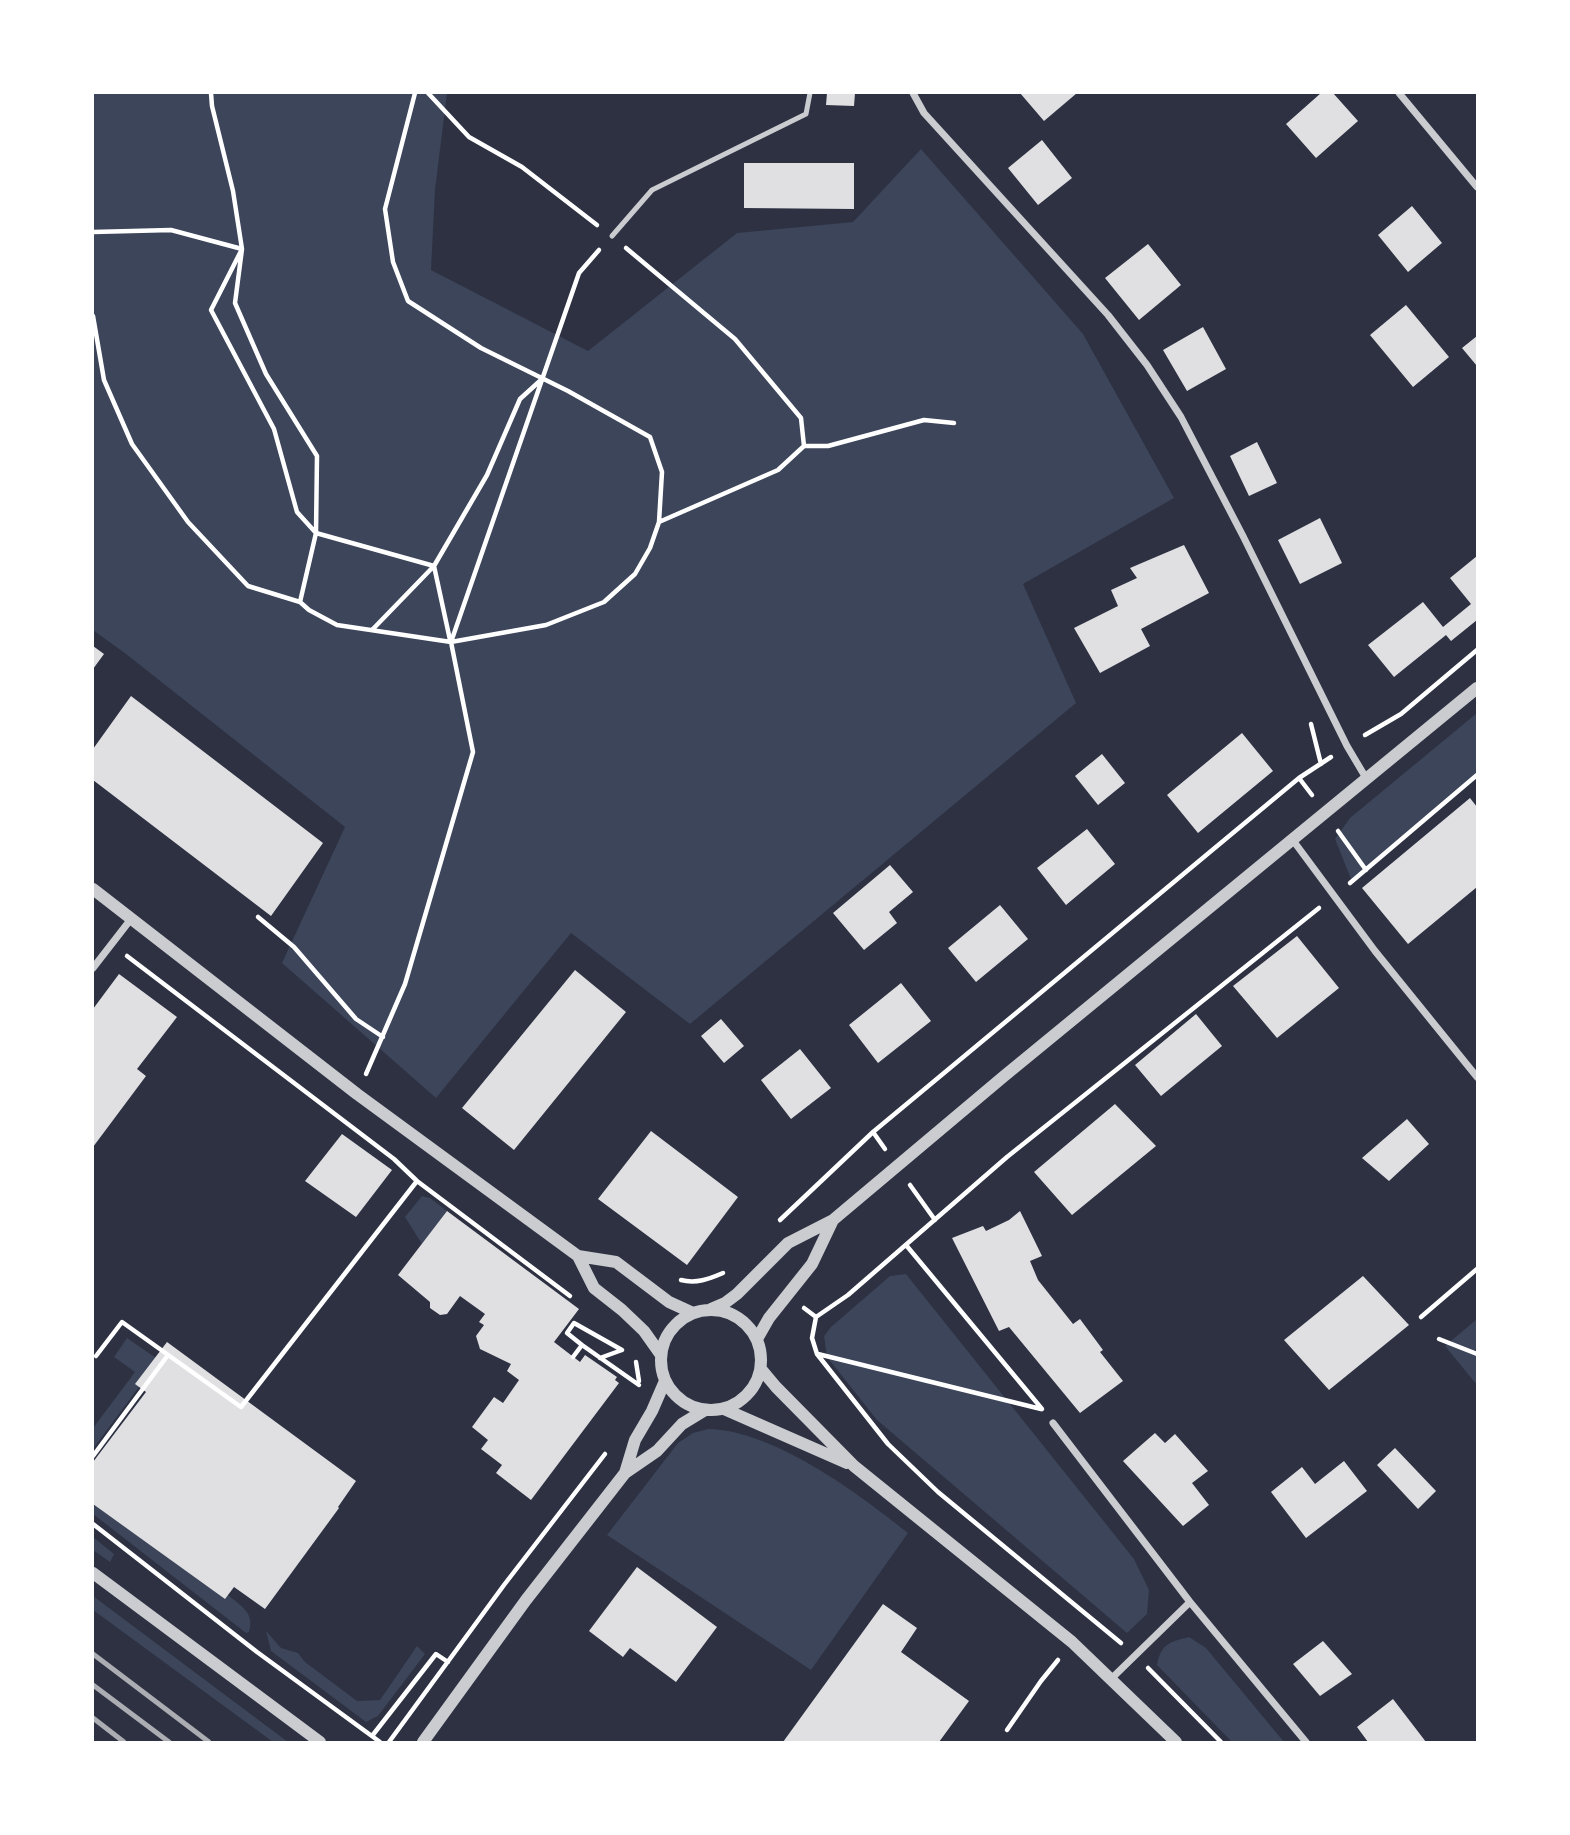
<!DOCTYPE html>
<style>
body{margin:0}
#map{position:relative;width:1570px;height:1835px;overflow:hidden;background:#2d3142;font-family:Jost,sans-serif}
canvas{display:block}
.frame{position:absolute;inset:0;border:94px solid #fff;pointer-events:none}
</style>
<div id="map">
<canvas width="1570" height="1835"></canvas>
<div class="frame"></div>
</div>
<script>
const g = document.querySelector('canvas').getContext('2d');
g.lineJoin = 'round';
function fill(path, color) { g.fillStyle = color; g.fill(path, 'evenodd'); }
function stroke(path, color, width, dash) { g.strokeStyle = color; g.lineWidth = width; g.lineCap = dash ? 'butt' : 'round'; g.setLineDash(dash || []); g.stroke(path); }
fill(new Path2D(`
 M93 93H447L435 190 431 270 588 351 737 233 853 222 921 149 1083 334 1174 498 1023 584 1076 703 690 1024 571 933 436 1098 282 963 345 827 126 654 93 630Z
 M1477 713V772L1351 879 1335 839 1350 818Z
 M422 1196 430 1198 447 1211 422 1244 405 1217Z
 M906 1274 1134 1559 1149 1590 1147 1614 1127 1633 877 1420 827 1357 824 1336 831 1327 890 1276Z
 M1477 1319V1385L1445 1346Z
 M127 1338 159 1360 93 1449V1428L135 1372 114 1357Z
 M708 1429C773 1430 858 1493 908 1533L811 1670 607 1535 678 1443 693 1433Z
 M93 1503 228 1595C241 1606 255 1613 249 1632L246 1633 93 1514Z
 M93 1537 114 1554 110 1562 93 1550Z
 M93 1596 288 1742H273L93 1610Z
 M266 1631 281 1648 298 1653 305 1662 357 1701 380 1700 417 1646 425 1654 378 1716 366 1722 271 1651Z
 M1189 1637 1206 1648 1284 1742H1232L1157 1665C1161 1644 1169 1642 1189 1637Z`), '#3c4559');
fill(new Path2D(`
 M827 93H855L854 106 826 105Z
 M1020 93H1077L1044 121Z
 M1321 93H1333L1358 121 1316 158 1286 124Z
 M1042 140 1072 178 1038 205 1008 168Z
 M744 163H854V209L744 208Z
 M1412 206 1442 243 1408 272 1378 235Z
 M1148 244 1181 285 1139 320 1105 278Z
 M1406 305 1449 357 1413 387 1370 335Z
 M1203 327 1226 369 1187 391 1163 350Z
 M1477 336V366L1462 348Z
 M1257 442 1277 483 1249 496 1230 456Z
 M1320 518 1342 563 1300 584 1278 540Z
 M1184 545 1209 593 1141 629 1150 646 1100 673 1074 628 1118 606 1111 590 1137 578 1130 568Z
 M1477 556V608L1476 610 1477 612V620L1451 641 1446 635 1394 677 1368 645 1423 602 1443 627 1471 604 1450 578Z
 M93 646 104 654 93 669Z
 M131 696 323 843 271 916 93 780V749Z
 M1242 733 1273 771 1198 833 1167 795Z
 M1102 754 1125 783 1098 805 1075 776Z
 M1470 798 1477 807V887L1408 944 1362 888Z
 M1087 829 1115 864 1066 905 1037 868Z
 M890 865 913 892 889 912 897 923 864 950 833 913Z
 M1000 905 1028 939 976 982 948 948Z
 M1297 936 1339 988 1277 1038 1233 986Z
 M575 970 626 1012 514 1150 462 1108Z
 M119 974 177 1017 137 1069 146 1076 93 1147V1009Z
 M901 983 931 1021 878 1063 849 1025Z
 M1196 1014 1222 1046 1161 1096 1135 1065Z
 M721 1019 744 1046 724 1063 701 1036Z
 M800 1049 831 1088 791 1119 761 1080Z
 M1115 1104 1156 1146 1072 1215 1034 1172Z
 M1407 1119 1429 1144 1389 1181 1362 1158Z
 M651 1131 738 1197 687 1265 598 1199Z
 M342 1134 392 1170 356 1217 305 1181Z
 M447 1211 579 1309 554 1342 580 1362 585 1355 617 1377 615 1380 619 1383 531 1500 496 1473 502 1465 481 1449 488 1440 472 1427 494 1397 503 1403 519 1380 507 1371 511 1364 480 1349 476 1336 484 1325 479 1322 485 1314 460 1296 447 1314 440 1315 430 1308V1302L398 1275Z
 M1020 1211 1042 1256 1030 1261 1038 1280 1073 1324 1080 1319 1103 1350 1100 1352 1123 1381 1080 1413 1009 1327 999 1331 952 1238 983 1226 986 1231 1009 1220Z
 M1363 1276 1409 1325 1329 1390 1284 1340Z
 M167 1342 356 1481 338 1507 339 1508 265 1609 234 1587 225 1599 93 1504V1462L146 1392 135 1384Z
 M1155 1433 1165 1443 1175 1434 1208 1471 1192 1483 1209 1505 1183 1526 1123 1461Z
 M1395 1448 1436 1491 1418 1509 1377 1465Z
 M1344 1461 1367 1491 1306 1538 1271 1492 1302 1467 1315 1484Z
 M637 1567 717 1627 676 1682 630 1648 623 1657 589 1631Z
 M883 1604 917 1628 901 1652 969 1701 939 1742H783Z
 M1323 1641 1352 1674 1320 1696 1293 1664Z
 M1393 1699 1426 1742H1368L1357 1727Z`), '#e0e0e3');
stroke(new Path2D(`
 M211 93 212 106 233 191 242 249 235 303 266 374 317 456 316 533 300 602
 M428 93 469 137 522 167 597 225
 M93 232 171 230 242 249 211 310 274 429 297 512 316 533 434 566 450 640
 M626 248 735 339 801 418 804 446 778 470 659 522
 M93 316 104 380 132 444 188 522 248 586 300 602 309 610 337 625 451 642 546 625 604 602 635 574 650 548 659 522 662 472 650 437 568 391 481 348 408 301 393 262 385 209 415 93
 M804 446H828L924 420 954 423
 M372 630 434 566 487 475 520 399 542 379
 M1311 724 1321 764
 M1365 735 1401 714 1477 650
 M1299 778 1312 795
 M1338 831 1366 870
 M1350 883 1477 775
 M258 917 294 947 356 1019 383 1037
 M127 956 394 1159 417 1181 570 1296
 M366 1074 405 984 473 752 451 642 579 273 599 250
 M873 1132 885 1149
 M910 1185 935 1220
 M780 1220 873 1132 1299 778 1331 757
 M906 1245 1042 1409
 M681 1280C696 1284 709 1279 723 1273
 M804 1308 816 1317 812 1338 817 1354 888 1444 938 1492 1121 1643
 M816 1317 848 1295 1007 1157 1319 908
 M1421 1317 1477 1269
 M1439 1339 1477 1354
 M582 1345 639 1385
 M818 1354 1041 1409
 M96 1356 122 1322 241 1407 417 1181
 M573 1357 582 1345 567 1333 574 1323 622 1350
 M600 1358 622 1350
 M636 1362 639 1381
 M93 1456 168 1355
 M93 1524 257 1652 380 1742
 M1148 1668 1221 1742
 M1007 1730 1041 1681 1058 1660
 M372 1736 436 1654 448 1662
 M389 1742 504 1585 605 1454`), '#fff', 4.5);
stroke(new Path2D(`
 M612 236 652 190 806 114 810 93`), '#caccd0', 5);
stroke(new Path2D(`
 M913 93 924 113 1108 315 1147 365 1181 417 1243 536 1347 746 1366 778
 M1399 93 1477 187
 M1292 839 1375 951 1477 1077
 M93 968 131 919
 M1053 1423 1190 1602 1306 1742
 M1111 1679 1190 1602`), '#caccd0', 7);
stroke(new Path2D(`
 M93 889 357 1094 578 1256 616 1262 669 1302 693 1313
 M578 1256 594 1288 622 1310 644 1331 661 1355
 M711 1309 725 1303 737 1294 788 1243 833 1220 1003 1077 1477 688
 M661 1360a50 50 0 1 1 100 0a50 50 0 1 1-100 0Z
 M757 1339 769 1318 812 1264 833 1220
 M761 1369 776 1387 854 1466 1072 1642 1176 1742
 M724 1409 847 1463
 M625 1473 635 1440 652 1411 665 1381
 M93 1573 320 1742
 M423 1742 526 1600 625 1473 657 1451 682 1424 705 1410`), '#caccd0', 12);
stroke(new Path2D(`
 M93 1654 209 1742
 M93 1685 169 1742
 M93 1718 124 1742`), '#abadb3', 5);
</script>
